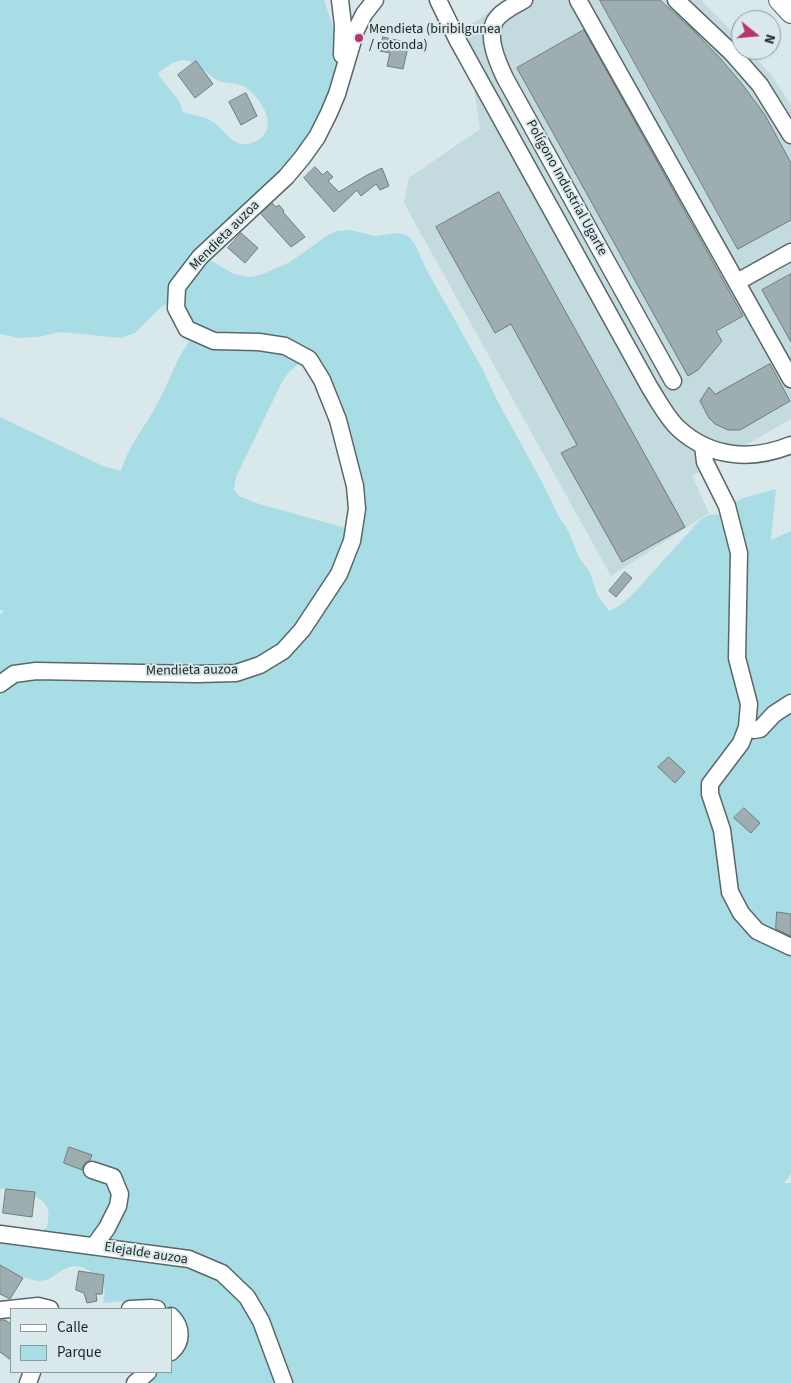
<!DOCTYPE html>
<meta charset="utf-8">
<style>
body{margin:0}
#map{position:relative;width:791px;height:1383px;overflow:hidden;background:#d9e8eb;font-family:"Source Sans 3",sans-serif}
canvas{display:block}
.legend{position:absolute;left:10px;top:1308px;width:162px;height:65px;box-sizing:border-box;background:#d9e8eb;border:1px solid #8e999b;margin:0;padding:6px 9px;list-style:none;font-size:15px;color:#1e2324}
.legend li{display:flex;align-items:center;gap:10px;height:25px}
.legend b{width:25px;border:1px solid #8e999b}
.north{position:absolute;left:731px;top:10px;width:50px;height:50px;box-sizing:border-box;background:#d9e8eb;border:1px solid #8e999b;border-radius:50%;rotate:107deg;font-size:14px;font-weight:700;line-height:20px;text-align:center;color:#1e2324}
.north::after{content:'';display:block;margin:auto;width:18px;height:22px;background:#bb316e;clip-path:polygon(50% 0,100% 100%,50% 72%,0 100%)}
</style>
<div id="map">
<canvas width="791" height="1383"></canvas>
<ul class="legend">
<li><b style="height:6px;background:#fff"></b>Calle</li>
<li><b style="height:14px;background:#a9dde6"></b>Parque</li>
</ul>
<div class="north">N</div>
</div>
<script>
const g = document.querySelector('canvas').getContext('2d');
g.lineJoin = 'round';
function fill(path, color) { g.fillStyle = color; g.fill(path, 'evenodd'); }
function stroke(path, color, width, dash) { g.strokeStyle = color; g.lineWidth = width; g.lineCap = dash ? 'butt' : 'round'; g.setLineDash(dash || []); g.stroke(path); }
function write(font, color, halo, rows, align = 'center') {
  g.font = font + ' "Source Sans 3",sans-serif'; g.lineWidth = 4; g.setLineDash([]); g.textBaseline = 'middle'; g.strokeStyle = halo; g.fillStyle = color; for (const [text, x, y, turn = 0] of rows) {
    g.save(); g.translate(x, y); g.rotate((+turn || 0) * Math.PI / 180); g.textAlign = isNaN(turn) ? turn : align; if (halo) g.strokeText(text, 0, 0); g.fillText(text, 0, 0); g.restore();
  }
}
fill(new Path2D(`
 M508 0H701L741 41V50H749L772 76 791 105V419L692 476 709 513 611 576 404 203 409 178 480 129 465 28Z`), '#c3dade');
fill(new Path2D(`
 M0 0H324C335 31 340 46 335 79L303 154 208 259 234 274 251 277 263 274 290 262 328 235 337 231 350 230 375 236 399 233 408 236 415 244 426 269 482 368 497 400 542 482 559 517 569 532 579 557 590 573 598 596 609 611 619 606 632 595 700 520 709 515 720 514 729 506 743 498 776 489 771 540 791 531V1174L784 1183H791V1383H141L155 1372H171V1355L184 1341 168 1308 143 1299 103 1303C104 1297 106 1290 103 1284 98 1273 78 1262 67 1268 57 1272 51 1281 40 1281 27 1281 12 1271 0 1266V1235L43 1230 47 1227C48 1221 50 1213 47 1207 40 1193 14 1187 0 1189V615L4 610H0V417L103 466 121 471C130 442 145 428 158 402 170 381 177 355 193 337L172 300 160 308 135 333 121 338 60 332 38 337 20 338 0 334ZM183 60C198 61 206 75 219 81 227 84 238 82 245 87 258 96 277 121 263 136 258 141 250 145 243 144 231 143 224 131 216 124 206 116 195 116 183 112 179 94 166 89 158 73L172 63ZM298 364 305 368 314 379 335 434 350 492 349 529 256 503 239 496 234 489 236 477 281 384 288 373Z`), '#a9dde6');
const building = new Path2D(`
 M600 0H660L693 30 720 58 742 84 765 115 791 163V220L738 249Z
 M584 30 743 316 716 331 722 341 698 370 688 376 517 68Z
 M383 37 409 43 403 69 387 66 390 53 380 51Z
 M196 61 213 84 195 98 178 75Z
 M246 93 257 116 241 125 229 102Z
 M315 167 323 175 327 171 333 177 328 181 339 192 367 175 382 168 389 186 380 190 376 184 361 196 357 190 334 212 304 178Z
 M499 192 685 527 622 562 561 453 577 445 511 324 495 333 436 227Z
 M272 203 276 207 279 205 284 211 283 212 305 237 291 247 261 214Z
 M241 233 258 248 245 263 228 248Z
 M791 274V342L762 290Z
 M770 364 790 401 740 430H728L715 424 709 418 700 401 709 387 715 394Z
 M625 572 632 578 616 597 609 591Z
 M669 757 685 772 675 783 658 767Z
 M744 808 760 823 751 833 734 818Z
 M777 912 791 914V936L776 929Z
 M69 1147 92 1155 90 1160 86 1162 83 1166 82 1170 64 1163Z
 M6 1189 35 1192 32 1217 3 1213Z
 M0 1265 23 1278 10 1299 0 1294Z
 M79 1271 104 1275 102 1294H96L97 1301 87 1303 84 1293 76 1290Z
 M0 1320H5L11 1324V1360L0 1352Z`);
fill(building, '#9eadaf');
stroke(building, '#6e7c7e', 1);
const minor = new Path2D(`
 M340 0 343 25 342 55
 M438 0 458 41 650 388C659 402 667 418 679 429 711 458 752 461 791 445
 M524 0C515 5 501 11 495 21 486 37 498 63 505 78L673 381
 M578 0 791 379
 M676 0 732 53 760 85 791 135
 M737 282 791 252
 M703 445 705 462 727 506 739 553 737 658 749 704 747 727 741 743 710 784V794L722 830 730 892 741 913 757 931 791 947
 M0 684 14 674 36 671 196 674 236 673 260 665 283 651 302 630 339 574 352 541 357 509 355 486 338 420 322 380 309 359 285 346 259 342 214 341 187 329 176 308 177 287 200 257 286 177 302 158 317 137 329 113 337 94 356 30 364 14 375 0
 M747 727 754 730 760 729 774 714 791 703
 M92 1170 113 1177 120 1194 118 1206 107 1228 94 1246
 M0 1234 189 1259 222 1273 247 1297 261 1321 284 1383
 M130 1309 151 1308 157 1309
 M0 1310 38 1306 50 1309
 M171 1316C182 1327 183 1342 171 1352
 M28 1383 32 1372
 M135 1383 148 1372`);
const major = new Path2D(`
 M779 0 791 13`);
stroke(minor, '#596769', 19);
stroke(major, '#596769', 22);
stroke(minor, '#fff', 16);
stroke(major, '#fff', 20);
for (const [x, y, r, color] of [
 [359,38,5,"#bb316e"]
]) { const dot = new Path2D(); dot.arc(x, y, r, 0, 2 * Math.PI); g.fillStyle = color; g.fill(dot); stroke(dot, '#d9e8eb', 2); }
write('14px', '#1e2324', '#d9e8eb', [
 ["Mendieta (biribilgunea",369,30],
 ["/ rotonda)",369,46]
], 'left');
write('14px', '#1e2324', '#d9e8eb', [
 ["Polígono Industrial Ugarte",566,188,61],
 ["Mendieta auzoa",225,236,-45],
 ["Mendieta auzoa",192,671,-1],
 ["Elejalde auzoa",146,1254,9]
]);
</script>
